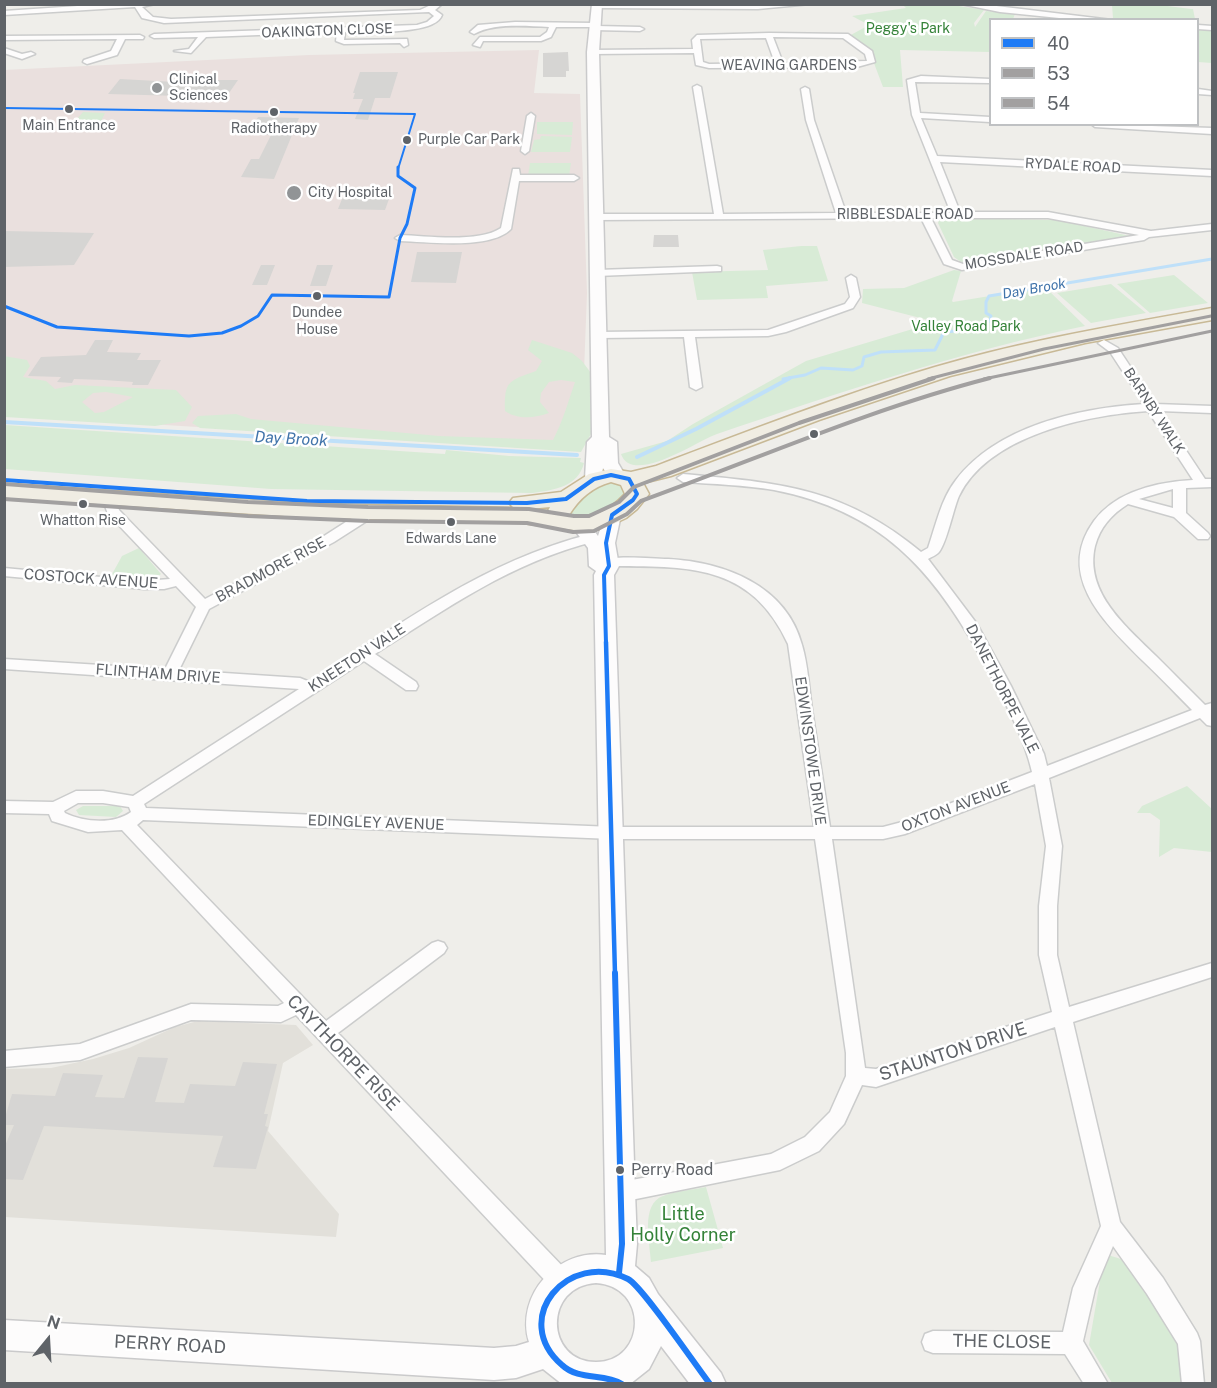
<!DOCTYPE html>
<style>
body{margin:0}
#map{position:relative;width:1217px;height:1388px;overflow:hidden;background:#efeeea;font-family:"Public Sans",sans-serif}
canvas{display:block}
.frame{position:absolute;inset:0;border:6px solid #5f6368;pointer-events:none}
.legend{position:absolute;left:989px;top:18px;width:210px;height:108px;box-sizing:border-box;background:#fff;border:2px solid #bfc1c3;margin:0;padding:8px 10px;list-style:none;font-size:18px;color:#5f6368}
.legend li{display:flex;align-items:center;gap:12px;height:30px}
.legend b{width:30px;border:2px solid #bfc1c3}
.north{position:absolute;left:18px;top:1310px;width:60px;height:60px;-webkit-text-stroke:4px #fff;paint-order:stroke;rotate:18deg;font-size:16px;font-weight:700;line-height:24px;text-align:center;color:#5f6368}
.north::after{content:'';display:block;margin:auto;width:21px;height:27px;background:#5f6368;clip-path:polygon(50% 0,100% 100%,50% 72%,0 100%)}
</style>
<div id="map">
<canvas width="1217" height="1388"></canvas>
<div class="frame"></div>
<ul class="legend">
<li><b style="height:8px;background:#1e7bf6"></b>40</li>
<li><b style="height:8px;background:#a2a0a0"></b>53</li>
<li><b style="height:8px;background:#a2a0a0"></b>54</li>
</ul>
<div class="north">N</div>
</div>
<script>
const g = document.querySelector('canvas').getContext('2d');
g.lineJoin = 'round';
function fill(path, color) { g.fillStyle = color; g.fill(path, 'evenodd'); }
function stroke(path, color, width, dash) { g.strokeStyle = color; g.lineWidth = width; g.lineCap = dash ? 'butt' : 'round'; g.setLineDash(dash || []); g.stroke(path); }
function write(font, color, halo, rows, align = 'center') {
  g.font = font + ' "Public Sans",sans-serif'; g.lineWidth = 5; g.setLineDash([]); g.textBaseline = 'middle'; g.strokeStyle = halo; g.fillStyle = color; for (const [text, x, y, turn = 0] of rows) {
    g.save(); g.translate(x, y); g.rotate((+turn || 0) * Math.PI / 180); g.textAlign = isNaN(turn) ? turn : align; if (halo) g.strokeText(text, 0, 0); g.fillText(text, 0, 0); g.restore();
  }
}
fill(new Path2D(`
 M198 1021 296 1025 313 1045 283 1063 268 1131 339 1214 336 1237 5 1217 4 1069 51 1068 93 1059 129 1048 175 1027Z`), '#e2e0da');
fill(new Path2D(`
 M539 50 534 93 580 94 587 293 581 451 5 415 4 70 309 55Z`), '#eae0de');
fill(new Path2D(`
 M1152 4 1191 9H1193L1195 19 1113 18 1112 5Z
 M903 5H953L984 10 974 23 975 27 986 11 1015 14 1013 19 990 20V52L900 50 903 87H883L869 50 849 36 869 25 852 16 906 8Z
 M1198 29 1212 30V63L1198 62Z
 M83 112 105 113 100 123 81 130 68 129Z
 M537 122H573L572 135 537 134Z
 M541 136 572 137 570 152H531L534 140 540 139Z
 M530 163H571L569 176H528Z
 M944 218 1057 220 1130 236 961 262 954 257 938 223 939 220Z
 M801 246H817L828 281 766 286 768 298 697 300 692 272 768 270 763 250Z
 M954 270 961 271 952 301 953 302 1045 287 1085 326C959 352 838 393 717 434 697 441 632 486 621 454L667 441 693 424 806 361 936 322 862 303 863 289 904 288Z
 M1174 275 1208 303 1150 313 1117 284Z
 M1111 284 1146 313 1091 323 1057 293Z
 M532 340 572 353 582 361 591 373 592 432 581 452 200 428 192 423 198 416 236 414 251 419 439 436 553 440C563 421 568 402 575 382L561 380 549 382 541 393 540 402 549 413C535 418 518 420 505 411 504 380 509 381 536 371L542 361 528 350Z
 M4 356 27 360 30 366 23 377 46 381 55 389 75 385 176 390 192 407 185 421 155 426 5 417ZM106 392 133 397 104 412 95 413 82 402 93 393Z
 M5 425 445 454 446 450 509 456 581 458 580 462 584 463C578 487 554 490 532 493L271 489 5 469Z
 M614 481 626 487V496C606 510 598 519 573 516L568 510C574 495 598 483 614 481Z
 M139 548 161 574 156 578 111 576 122 556Z
 M1187 786 1212 809V852L1174 848 1159 857 1160 820 1150 813H1137L1142 806Z
 M83 806H120L123 811 116 817 79 815 76 810Z
 M706 1187 723 1248 651 1262C650 1244 640 1204 663 1196 676 1191 692 1190 706 1187Z
 M1108 1255 1121 1259 1155 1300 1184 1357 1186 1383H1112L1089 1345 1102 1269Z`), '#d8ebd6');
stroke(new Path2D(`
 M783 379 805 375 821 368 853 370 862 366 864 357 881 352 935 350 944 332 968 330 990 321 991 316 986 313V302L989 296 1212 259`), '#bfe0f9', 3);
stroke(new Path2D(`
 M4 422 577 455
 M637 457 696 429 790 378`), '#bfe0f9', 4);
fill(new Path2D(`
 M568 52 569 71H566V77H543V53Z
 M360 72H398L390 98H375L368 120 355 119 363 99H353L355 93H353Z
 M120 79 213 84 216 80H238L229 93H219L217 97 108 94Z
 M258 117 299 118 274 179 241 177 251 159H259L271 135H248Z
 M374 187 393 188 385 210 338 209 346 189H373Z
 M4 231 55 232 94 233 74 265 4 267Z
 M654 235H678L679 247H653Z
 M417 252H462L456 283 411 282Z
 M261 265H275L267 285H252Z
 M317 265H333L326 286H310Z
 M95 340H113L107 352 141 353 137 360H161L148 385H132L133 382 104 380 74 379 72 383 57 382 61 377 28 376 41 357 86 355Z
 M138 1057 168 1058 155 1102 184 1103 190 1084 235 1086 243 1062 277 1064 264 1114H268L265 1126 268 1127 256 1169 213 1167 223 1136 44 1126 23 1180 4 1179V1148L14 1125H4V1121L12 1094 55 1096 63 1073 103 1075 95 1097 124 1098Z`), '#d6d5d3');
const street = new Path2D(`
 M107 4H155L142 7 153 17 171 19 420 10 433 4H442L435 10 442 15C435 36 364 31 345 32L344 40 407 39 408 45 404 47 400 43 344 44 336 41 337 32 206 37 191 53 174 51 189 49 198 37 154 38 150 36 154 34 417 25 427 22 434 16 429 12 164 23 142 18 135 7 4 15V11Z
 M594 4H810L758 9 597 8Z
 M961 4H980L1112 20H1079L1000 12Z
 M515 22 594 23 597 26 640 27 644 29 640 31 594 30 591 27H556L551 37 541 41H483L480 47 473 45 480 37H540L547 32 549 27C525 26 494 23 474 34L470 32 478 25Z
 M1198 25 1212 26V30L1198 29Z
 M769 33 848 34 872 51 875 62 857 67 709 68 696 65 694 53 593 54 589 52 593 50 693 49 692 40 697 35ZM773 37 843 38 865 54 867 61 783 63ZM766 38 775 63 709 64 703 62 700 39Z
 M140 35 144 37 143 39H125L117 55 87 64 83 62 84 60 111 51 117 39 4 40V36Z
 M4 48 22 54 31 52 35 54 22 59 4 53Z
 M921 76 990 79V83L915 82 920 113 990 117V122L921 118 937 156 1212 170V176L940 162 960 212H1048L1151 231 1212 224V230L1149 237 1144 240 962 270 944 264 921 218 596 220 591 217 596 214H714L693 87 697 85 701 87 723 214 836 213 806 120 801 89 805 87 809 89 814 120 846 213H951L912 115 907 80ZM931 218H1048L1139 235 963 264 952 260Z
 M1198 89 1212 91V95L1198 94Z
 M531 113 535 116 529 151 525 154 521 151 527 116Z
 M1091 124 1212 128V134L1095 127Z
 M513 169H519L520 175H574L579 178 574 181H519L511 229C491 250 428 242 400 241L395 238 400 235C427 236 479 243 501 228Z
 M717 266 721 267V271L597 276 592 273 597 270Z
 M851 275 856 278 860 297 853 308 786 332 768 336 695 337 702 387 696 390 690 387 684 337 599 338 593 335 599 332 768 330 845 304 850 297 846 278Z
 M1104 340 1118 348 1155 404 1212 406V413L1160 411 1205 479H1212V487L1186 488V513L1208 533 1210 536 1208 539H1198L1174 517 1128 504C1112 514 1100 527 1095 546 1084 593 1127 627 1156 656 1173 673 1189 689 1205 705L1212 703V726L1207 725 1200 718 1049 778 1062 846 1057 906V955L1069 1007 1212 963V977L1073 1022 1120 1222 1163 1278 1197 1333 1200 1341 1204 1384H1182L1178 1344 1147 1294 1113 1246 1095 1289 1083 1341 1108 1384H1084L1065 1354 933 1353 925 1350 922 1342 925 1334 933 1331 1063 1332 1073 1288 1101 1226 1055 1027 876 1087 862 1085 844 1124 819 1151 780 1170 621 1202 614 1199 611 1192 614 1185 621 1182 771 1154 805 1137 830 1112 846 1076V1053L815 839H613L143 820 137 825 326 1021 432 943 438 941 444 943 447 948 444 953 338 1033 569 1273 572 1281 569 1289 561 1292 553 1289 296 1015 281 1022 191 1020 80 1060 4 1067V1051L80 1044 191 1004 278 1006 284 1003 122 830 88 832 52 821 49 814 4 813V801L53 802 76 791H103L133 796 299 689 4 669V659L165 669 196 607 176 586 164 589H144L4 576V568L144 581 170 579 108 514 102 498 103 495H113L119 510 205 599 324 536 363 511H373L375 514 373 517 334 542 209 609 179 670 300 678 310 682C399 625 486 560 591 534L598 538 596 541C512 562 447 608 375 654L416 682 418 686 416 690H406L364 661 144 804 146 808 613 827H814L788 644C750 562 687 567 608 566L601 562C609 554 655 559 668 559 724 562 786 585 802 645 808 665 809 688 812 709 818 748 824 787 830 827H883L902 822 1032 772C1023 733 1001 695 982 659 932 568 880 511 774 490 745 485 713 484 683 482L677 478 683 474C780 483 843 487 921 552L928 548C936 525 941 499 956 480 997 426 1079 408 1144 404L1110 352 1098 343ZM1148 411 1193 480C1158 482 1116 491 1094 521 1054 576 1106 624 1143 661 1160 677 1176 694 1192 710L1047 766 1044 754 1011 686 977 624 928 559C931 557 937 555 939 552 947 542 953 510 959 496 989 435 1087 415 1148 411ZM1173 489V508L1139 499ZM1035 784 1046 846 1039 906V955L1052 1012 876 1069 865 1068 832 839H883L905 834ZM78 803H103L129 807 131 812C113 825 84 822 65 813L64 811Z`);
const secondary = new Path2D(`
 M592 4H602L599 52 609 437 617 442 618 463 625 475 622 479H610L603 468 600 483H588L585 479 587 442 592 437 587 52Z
 M612 510 618 511 621 515 615 543 619 566 614 575 635 1192 637 1244 635 1266 649 1278 658 1294 721 1373 726 1384H690L661 1346 649 1369 630 1384H562L543 1369 516 1378 494 1380 4 1350V1320L494 1348 516 1346 529 1342C515 1295 558 1248 606 1255L594 575 596 571 589 566 588 548 571 525 573 521H587L598 536 606 511ZM596 1283C649 1286 647 1362 596 1362 545 1362 543 1286 596 1283Z`);
const highway = new Path2D(`
 M1212 308V320L1085 343 950 376 819 420 671 476 643 483 649 494 637 509 626 518 607 527 588 532 516 522 316 518 4 498V484L316 504 514 508 509 503 513 498 561 492 589 474 611 469 631 472 656 466C748 431 841 395 935 367 1026 340 1120 325 1212 308ZM611 482 621 485 625 494C609 511 592 520 569 515 579 499 592 487 611 482ZM550 507 548 511 529 509Z`);
stroke(street, '#cbcccc', 3);
stroke(secondary, '#cacacb', 3);
stroke(highway, '#c8b996', 3);
fill(street, '#fdfcfc');
fill(secondary, '#fdfcfc');
fill(highway, '#f0ede3');
stroke(new Path2D(`
 M4 108 415 114 398 169`), '#1e7bf6', 2);
stroke(new Path2D(`
 M4 306 57 327 189 336 222 333 241 326 258 316 272 295 389 297 400 238 407 224 415 188 398 176V167`), '#1e7bf6', 3);
stroke(new Path2D(`
 M4 480 307 501 527 503 566 499 594 479 611 475 629 479 637 494 633 500 612 515 606 543 609 566 604 575 606 643`), '#1e7bf6', 4);
stroke(new Path2D(`
 M606 642 615 974`), '#1e7bf6', 4.5);
stroke(new Path2D(`
 M615 973 622 1244 619 1273
 M622 1384C603 1373 579 1381 562 1365 509 1319 568 1249 628 1279 642 1286 696 1366 710 1384`), '#1e7bf6', 6);
stroke(new Path2D(`
 M984 379 1212 331`), '#a2a0a0', 3);
stroke(new Path2D(`
 M4 499 248 516 368 521 527 523 573 532 594 531 627 514 641 501C757 459 870 409 990 378`), '#a2a0a0', 4);
stroke(new Path2D(`
 M928 379 1044 349 1211 316`), '#a2a0a0', 3);
stroke(new Path2D(`
 M5 484 248 502 368 507 529 509 574 516H589L619 502 634 487 799 423 934 378`), '#a2a0a0', 4);
for (const [x, y, r, color] of [
 [157,88,6,"#919496"],
 [69,109,5,"#5f6368"],
 [274,112,5,"#5f6368"],
 [407,140,5,"#5f6368"],
 [294,193,8,"#919496"],
 [317,296,5,"#5f6368"],
 [814,434,5,"#5f6368"],
 [83,504,5,"#5f6368"],
 [451,522,5,"#5f6368"],
 [620,1170,5,"#5f6368"]
]) { const dot = new Path2D(); dot.arc(x, y, r, 0, 2 * Math.PI); g.fillStyle = color; g.fill(dot); stroke(dot, '#fff', 2); }
write('14px', '#348238', '#fff', [
 ["Peggy's Park",908,29],
 ["Valley Road Park",966,327]
]);
write('14px', '#5f6368', '#fff', [
 ["OAKINGTON CLOSE",327,31,-2],
 ["WEAVING GARDENS",789,66],
 ["RYDALE ROAD",1073,166,3],
 ["RIBBLESDALE ROAD",905,215],
 ["MOSSDALE ROAD",1024,256,-9],
 ["BARNBY WALK",1154,411,57]
]);
write('14px', '#5f6368', '#fff', [
 ["Clinical",169,80],
 ["Sciences",169,96],
 ["City Hospital",308,193]
], 'left');
write('14px', '#5f6368', '#fff', [
 ["Main Entrance",69,126],
 ["Radiotherapy",274,129],
 ["Purple Car Park",418,140,"left"],
 ["Dundee",317,313],
 ["House",317,330],
 ["Whatton Rise",83,521],
 ["Edwards Lane",451,539]
]);
write('italic 14px', '#4174aa', '#fff', [
 ["Day Brook",1034,289,-10]
]);
write('15px', '#5f6368', '#fff', [
 ["BRADMORE RISE",271,570,-28],
 ["COSTOCK AVENUE",91,579,4],
 ["KNEETON VALE",357,658,-33],
 ["FLINTHAM DRIVE",158,674,4],
 ["DANETHORPE VALE",1002,689,63],
 ["EDWINSTOWE DRIVE",810,751,82],
 ["OXTON AVENUE",956,807,-21],
 ["EDINGLEY AVENUE",376,823,2]
]);
write('italic 16px', '#4174aa', '#fff', [
 ["Day Brook",291,439,3]
]);
write('16px', '#5f6368', '#fff', [
 ["Perry Road",631,1170]
], 'left');
write('18px', '#5f6368', '#fff', [
 ["STAUNTON DRIVE",953,1052,-18],
 ["CAYTHORPE RISE",343,1053,46],
 ["THE CLOSE",1002,1342,1],
 ["PERRY ROAD",170,1345,3]
]);
write('18px', '#348238', '#fff', [
 ["Little",683,1214],
 ["Holly Corner",683,1235]
]);
</script>
